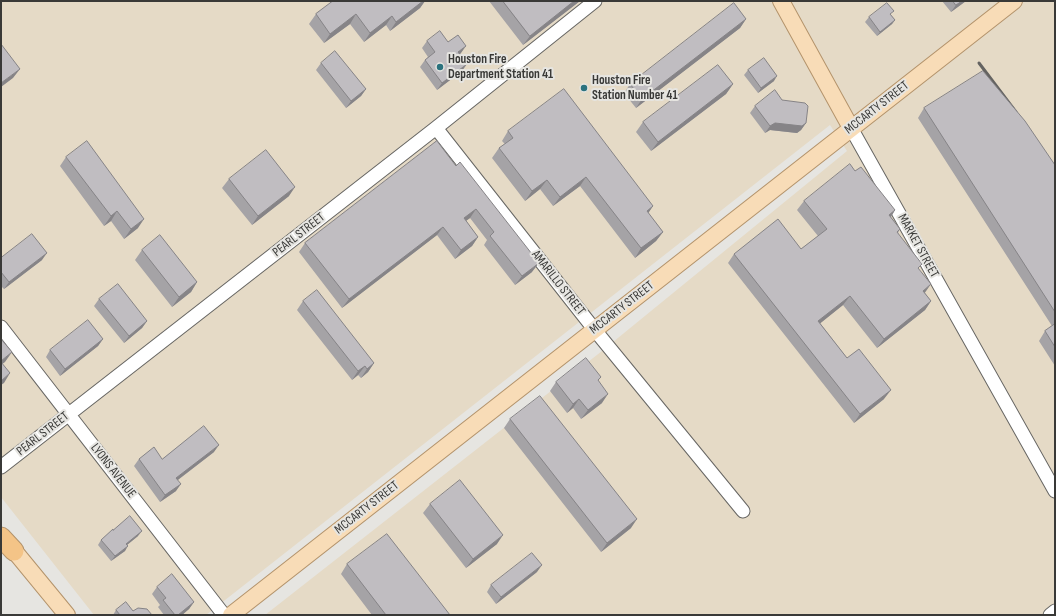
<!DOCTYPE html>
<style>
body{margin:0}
#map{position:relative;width:1056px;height:616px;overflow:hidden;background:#e6e5e1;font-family:"Sofia Sans Condensed",sans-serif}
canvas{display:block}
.frame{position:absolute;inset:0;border:2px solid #393937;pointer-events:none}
</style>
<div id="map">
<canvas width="1056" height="616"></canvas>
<div class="frame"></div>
</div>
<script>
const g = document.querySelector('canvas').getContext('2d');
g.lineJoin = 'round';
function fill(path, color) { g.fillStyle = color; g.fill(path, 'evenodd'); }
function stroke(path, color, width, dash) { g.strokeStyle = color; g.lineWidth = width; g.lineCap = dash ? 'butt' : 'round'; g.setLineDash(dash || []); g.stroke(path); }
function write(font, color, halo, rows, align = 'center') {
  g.font = font + ' "Sofia Sans Condensed",sans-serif'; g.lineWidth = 4; g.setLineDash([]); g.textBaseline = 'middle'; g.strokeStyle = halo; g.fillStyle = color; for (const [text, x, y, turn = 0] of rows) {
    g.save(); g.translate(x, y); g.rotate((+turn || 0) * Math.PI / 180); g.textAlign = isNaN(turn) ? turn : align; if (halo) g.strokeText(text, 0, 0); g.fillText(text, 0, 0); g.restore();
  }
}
fill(new Path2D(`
 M1 1H1055V615H265L602 351 847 151 830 125 206 615H94L1 497Z`), '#e5dac6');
const minor = new Path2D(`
 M436 128 594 329 743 511
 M851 128 1055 491
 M1 327 224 615
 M1 467 436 128 595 1
 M1050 615 1055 611`);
const major = new Path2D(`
 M781 1 851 128
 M7 542 67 615
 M231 615 1014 1`);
const highway = new Path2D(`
 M1 537 14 551`);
stroke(minor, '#676663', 15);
stroke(major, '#b3936b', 18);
stroke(highway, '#b3936b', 21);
stroke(minor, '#fff', 13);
stroke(major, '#f8dcb7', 16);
stroke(highway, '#f4c487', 19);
stroke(new Path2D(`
 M979 63 1016 112`), '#646361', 3);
fill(new Path2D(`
 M333 1H425L420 8 390 31 386 25 364 42 350 24 324 43 309 24 316 14Z
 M489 1H580L523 45Z
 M942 1H966L951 12Z
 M891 15 895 20 892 24 877 36 865 22 869 17Z
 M746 19 740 28 636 108 624 93 630 84Z
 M427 41 448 42 461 53 460 54 462 71 437 90 420 67 425 60 428 57 422 48Z
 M321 63 366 89 361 96 346 108 316 70Z
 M748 70 774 81 758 93 744 75Z
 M733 84 726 94 651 151 636 132 643 122Z
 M782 100 806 123 801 130 797 133 770 130 765 133 750 113 755 106Z
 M924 108 1055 165V366L1039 341 1045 331 1052 326 918 118Z
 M508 131 653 206 648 213 663 232 656 241 635 258 580 186 553 206 540 189 525 201 492 158 499 148 505 144 502 141Z
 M437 141 532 272 515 285 484 245 487 240 470 218 466 221 478 237 472 246 455 259 437 235 342 308 299 252 305 243Z
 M66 157 138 228 124 239 111 221 104 226 60 166Z
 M855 171 895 210 891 217 900 229 898 233 919 269 925 293 931 301 925 310 877 348 843 305 820 323 847 358 884 399 854 423 728 263 734 254 801 249 818 236 797 210 804 201Z
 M229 179 289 196 252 225 222 188Z
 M142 250 197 282 191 292 172 307 135 260Z
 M1 258 42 260 4 289 1 286Z
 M99 299 147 321 142 328 124 343 94 306Z
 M303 301 374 363 368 372 361 378 358 375 352 380 297 310Z
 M103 339 98 346 60 376 46 357 50 350Z
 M601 377 598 381 602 403 581 419 573 408 567 413 550 391 556 382Z
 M510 419 631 528 601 552 504 428Z
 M214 452 178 480 176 491 160 502 134 466 139 459H162Z
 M430 504 497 544 466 568 423 513Z
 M113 530 138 536 127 545 125 551 111 561 98 545 101 540Z
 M347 564 450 615H372L341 574Z
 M537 572 496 604 487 592 491 585Z
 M157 587 194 602 189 609 182 615H164L158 607 160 605 152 594Z
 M116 610 133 611 152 615H113Z`), '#a5a3a6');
fill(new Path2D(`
 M423 1H425L420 8 390 31 396 22Z
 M574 1H580L523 45 530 36Z
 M962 1H966L951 12 956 5Z
 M356 14 350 24 324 43 330 34Z
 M392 16 386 25 364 42 370 33Z
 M746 19 740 28 636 108 642 99Z
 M895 20 892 24 877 36 880 32Z
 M466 46 461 53 453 59 458 52Z
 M467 64 462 71 437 90 442 83Z
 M20 69 13 78 1 87V83Z
 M777 76 774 81 758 93 761 88Z
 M733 84 726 94 651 151 658 142Z
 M366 89 361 96 346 108 351 101Z
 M775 123H806L801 130 797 133 770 130 765 133 770 126Z
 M586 177 580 186 553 206 560 197Z
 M547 180 540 189 525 201 532 191Z
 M295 187 289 196 252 225 258 216Z
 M653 206 647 215V211Z
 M476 209 470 218 457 227 464 218Z
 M895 210 889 220V215Z
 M117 211 111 221 104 226 111 216Z
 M144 219 138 228 124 239 131 229Z
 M443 227 437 235 342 308 349 299Z
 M663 232 656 241 635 258 641 248Z
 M478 237 472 246 455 259 461 250Z
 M47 253 42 260 4 289 9 282Z
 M539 263 532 272 515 285 522 276Z
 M197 282 191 292 172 307 179 297Z
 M931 284 924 294 923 291Z
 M850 296 843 305 812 330 818 321Z
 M931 301 925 310 877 348 884 339Z
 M147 321 142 328 124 343 129 336Z
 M103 339 98 346 60 376 65 369Z
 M12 352 5 362 1 365V361Z
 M374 363 368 372 361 378 367 369Z
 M365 366 358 375 352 380 358 371Z
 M10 373 4 383 1 385V381Z
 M891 390 884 399 854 423 860 414Z
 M608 394 602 403 581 419 588 410Z
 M579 399 573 408 567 413 573 404Z
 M219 445 214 452 171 485 176 478Z
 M181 484 176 491 160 502 165 495Z
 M637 519 631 528 601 552 607 543Z
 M142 531 138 536 122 549 126 544Z
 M503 535 497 544 466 568 473 559Z
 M128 546 125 551 111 561 115 556Z
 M542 565 537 572 496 604 501 597Z
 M194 602 189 609 182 615H178Z`), '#868487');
const building = new Path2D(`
 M333 1H423L396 22 392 16 370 33 356 14 330 34 316 14Z
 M503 1H574L530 36Z
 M953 1H962L956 5Z
 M734 3 746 19 642 99 630 84Z
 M887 3 894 11 890 14 895 20 880 32 869 17Z
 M440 31 448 42 458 35 466 46 458 52 467 64 442 83 425 60 435 52 427 41Z
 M1 44 20 69 1 83Z
 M335 51 366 89 351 101 321 63Z
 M764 58 777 76 761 88 748 70Z
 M718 65 733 84 658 142 643 122Z
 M983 71 1025 121 1055 165V312L924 108Z
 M564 89 653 206 647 211 663 232 641 248 586 177 560 197 547 180 532 191 499 148 513 138 508 131Z
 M775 90 782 100 805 103 808 106 806 123 802 126 775 123 770 126 755 106Z
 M87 141 144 219 131 229 117 211 111 216 66 157Z
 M437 141 456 166 460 162 539 263 522 276 490 236 494 232 476 209 464 218 478 237 461 250 443 227 349 299 305 243Z
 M266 150 295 187 258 216 229 179Z
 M850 164 855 171 861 167 895 210 889 215 900 229 897 232 922 264 918 268 931 284 923 291 931 301 884 339 850 296 818 321 847 358 859 349 891 390 860 414 734 254 778 219 801 249 827 229 804 201Z
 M32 234 47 253 9 282 1 272V258Z
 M160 235 197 282 179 297 142 250Z
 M118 284 147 321 129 336 99 299Z
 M317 290 374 363 367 369 365 366 358 371 303 301Z
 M88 320 103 339 65 369 50 350Z
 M1055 324V347L1045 331Z
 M1 339 12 352 1 361Z
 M586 358 601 377 598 380 608 394 588 410 579 399 573 404 556 382Z
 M1 362 10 373 1 381Z
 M540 396 637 519 607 543 510 419Z
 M204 426 219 445 176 478 181 484 165 495 139 459 154 447 162 459Z
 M460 480 503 535 473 559 430 504Z
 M130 516 142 531 126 544 128 546 115 556 101 540 113 529V530Z
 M387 534 450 615H386L347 564Z
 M532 553 542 565 501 597 491 585Z
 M172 574 194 602 178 615H175L163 600 166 598 157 587Z
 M126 602 133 611 138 608 147 609 152 615H120L116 610Z`);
fill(building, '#c0bdc1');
stroke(building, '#868487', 1);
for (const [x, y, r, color] of [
 [440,67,4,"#2b727e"],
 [584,88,4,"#2b727e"]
]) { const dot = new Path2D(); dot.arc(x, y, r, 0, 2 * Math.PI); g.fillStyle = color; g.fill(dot); stroke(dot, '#e6e5e1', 1.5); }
write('bold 13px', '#393937', '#e6e5e1', [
 ["Houston Fire",448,60],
 ["Department Station 41",448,75],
 ["Houston Fire",592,81],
 ["Station Number 41",592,96]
], 'left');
write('13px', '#393937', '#e6e5e1', [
 ["MCCARTY STREET",877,108,-38],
 ["PEARL STREET",299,235,-38],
 ["MARKET STREET",918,246,61],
 ["AMARILLO STREET",558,283,52],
 ["MCCARTY STREET",622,308,-38],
 ["PEARL STREET",43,434,-38],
 ["LYONS AVENUE",113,471,52],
 ["MCCARTY STREET",367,508,-38]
]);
</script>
